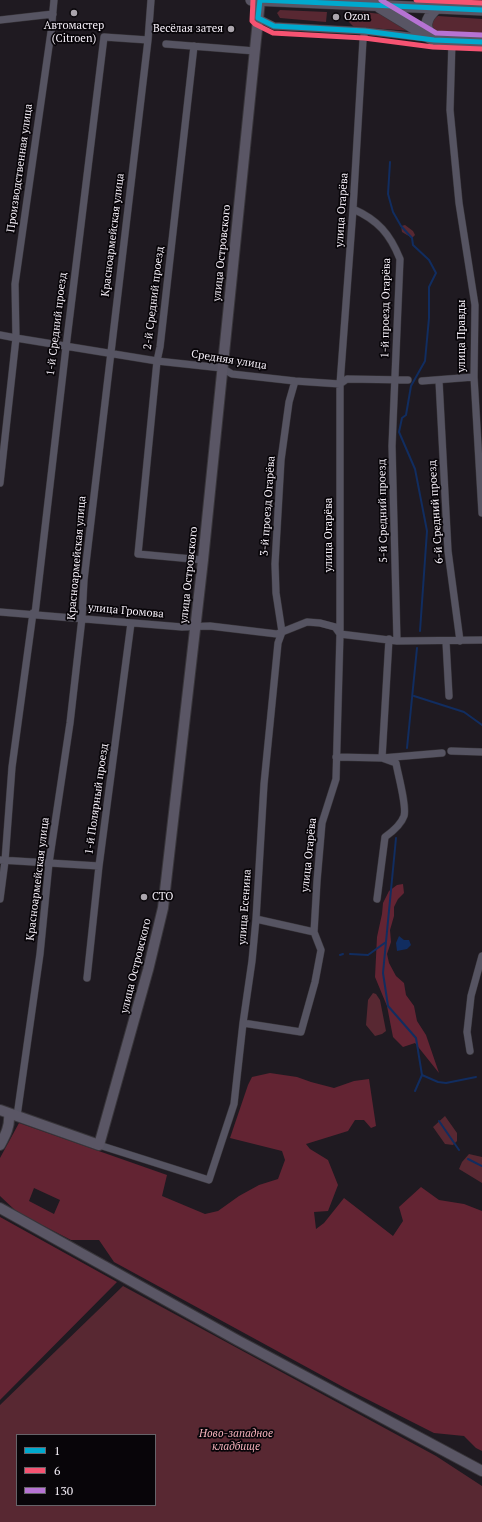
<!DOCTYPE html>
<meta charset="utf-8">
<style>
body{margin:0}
#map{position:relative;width:482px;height:1522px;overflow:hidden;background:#1f1a21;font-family:"PT Serif",serif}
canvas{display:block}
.legend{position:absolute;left:16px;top:1434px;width:140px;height:72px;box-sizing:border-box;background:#080509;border:1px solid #676369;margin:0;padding:5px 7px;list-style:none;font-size:12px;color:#f6f0f9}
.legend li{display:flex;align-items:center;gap:8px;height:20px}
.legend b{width:20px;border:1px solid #676369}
</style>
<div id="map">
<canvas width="482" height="1522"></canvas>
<ul class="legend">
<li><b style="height:5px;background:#00a9ce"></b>1</li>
<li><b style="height:5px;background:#f65372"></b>6</li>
<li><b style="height:5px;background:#b673d3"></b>130</li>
</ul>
</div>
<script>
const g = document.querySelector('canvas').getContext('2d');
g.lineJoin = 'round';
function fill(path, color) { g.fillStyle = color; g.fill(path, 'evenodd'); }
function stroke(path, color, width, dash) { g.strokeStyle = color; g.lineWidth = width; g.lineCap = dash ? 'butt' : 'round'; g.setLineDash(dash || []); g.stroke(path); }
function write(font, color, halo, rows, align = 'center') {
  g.font = font + ' "PT Serif",serif'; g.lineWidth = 3.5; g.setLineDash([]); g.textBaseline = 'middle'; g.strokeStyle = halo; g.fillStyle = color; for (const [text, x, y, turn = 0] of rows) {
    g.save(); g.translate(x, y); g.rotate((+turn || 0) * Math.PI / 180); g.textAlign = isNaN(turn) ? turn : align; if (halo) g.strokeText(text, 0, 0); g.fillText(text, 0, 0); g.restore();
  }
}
fill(new Path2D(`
 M413 0H482V4Z
 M280 10 327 12 326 22 280 18 277 13Z
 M363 12 381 14 412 31 354 27 347 20 348 16 360 15Z
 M438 16 482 19V36L437 33 432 30V20Z
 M405 225 413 231 415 235 412 238 402 232 401 226Z
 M373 993 376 994 380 1000 386 1031 382 1034 375 1036 366 1025 368 1000Z
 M445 1116 457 1133V1141L453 1145 445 1144 433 1127Z
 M469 1154 482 1157V1183L459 1169 462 1162Z
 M123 1286 436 1456 482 1486V1522H0V1405ZM17 1435H155V1505H17Z`), '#582832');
fill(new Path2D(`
 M403 884 404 893 398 899 394 907V916L390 930 391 942 387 954 389 963 396 976 404 983 406 995 414 1006 417 1021 426 1035 439 1073 415 1043 403 1047 393 1037 387 1006 375 977 377 937 382 914 383 903 389 891 397 885Z
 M270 1073 297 1077 311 1082 334 1088 354 1081 369 1079 376 1126 371 1128 364 1120H355L348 1131 306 1144 310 1149 328 1160 338 1185 328 1211 314 1212 316 1229 324 1223 344 1198 393 1236 403 1221 399 1207 421 1187 439 1200 464 1204 482 1211V1451L476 1448 464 1436 434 1433 345 1388 114 1262 99 1240H71L17 1212 0 1196V1158L19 1123 167 1175 162 1196 205 1214 218 1211 239 1196 259 1185 278 1179 285 1160 282 1151 230 1138 248 1085 252 1077ZM34 1188 60 1200 54 1214 29 1201Z
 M0 1217 117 1282 0 1400Z`), '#632433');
fill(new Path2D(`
 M399 936 404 940H409L411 945 407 949 397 951 396 943Z`), '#112d60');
stroke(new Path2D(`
 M390 162 388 194 393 212 401 226 412 238 413 245 429 260 436 273 429 287V318L425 361 411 386 406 415 402 418 399 432 415 469 427 531 420 631
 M414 696 464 712 482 725
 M407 748 417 648
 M396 838 383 973 388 1006 416 1038 422 1075 438 1082 446 1083 476 1077
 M350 954 368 955 386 942
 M340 955 343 954
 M415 1091 422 1075
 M439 1121 459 1150
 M468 1159 482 1166`), '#112d60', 2);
const street = new Path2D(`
 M258 18 274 26 365 31 426 38
 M0 20 53 14
 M452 41 450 110 459 203 475 305 474 377 482 513
 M166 44 255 51
 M194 46 160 347 157 361 138 554 203 560
 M353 209C378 220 390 234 400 259L392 446 397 641
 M0 335 16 338 157 361 222 368 232 374 295 381 340 384 347 379 408 380
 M422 381 474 377
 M439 381 448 551 460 641
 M0 483 16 338 15 284 51 32 54 0
 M0 612 182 627 210 626 277 634 307 622 320 623 335 627 340 634 397 641 482 640
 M35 614 66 347 104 37 148 40
 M446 642 449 696
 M451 751 482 752
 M336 757 382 758 442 753
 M0 860 99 866
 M0 899 5 861 12 767 33 613
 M377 899 385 837C392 832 401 825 404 816 407 806 398 775 396 763L382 758 389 639
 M256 919 314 932
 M87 978 99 866 131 623
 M243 1023 301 1032 315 982 321 950 314 932 317 881 322 823 336 779 340 634V384L353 209 363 40 365 31
 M470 1051 467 1032 471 996 482 956
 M17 1116 40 954 49 863 70 723 82 618 84 580 148 40 151 0
 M99 1145 209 1180 234 1104 243 1023 252 961 256 919 264 784 278 643 282 632 276 593 275 564 281 460 289 402 295 381`);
const secondary = new Path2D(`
 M0 1110 99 1145 148 970 163 908 203 560 260 0
 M0 1145C6 1134 10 1126 9 1114
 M0 1208 237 1340 482 1471`);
const primary = new Path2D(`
 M251 0 482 10
 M379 7 430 38 434 40 482 42
 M436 38C421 29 426 18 437 8`);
stroke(street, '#38353a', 8);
stroke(secondary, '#38353a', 12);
stroke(primary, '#38353a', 12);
stroke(street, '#565462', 7);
stroke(secondary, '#5a5665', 10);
stroke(primary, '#585564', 11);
stroke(new Path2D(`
 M482 10 260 0 258 18 274 26 365 31 434 40 482 42`), '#00a9ce', 5);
stroke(new Path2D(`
 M253 0 252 21 255 24 273 33 364 38 433 47 482 49
 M416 0 482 3`), '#f65372', 5);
stroke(new Path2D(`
 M381 0 436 33 482 35`), '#b673d3', 5);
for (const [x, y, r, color] of [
 [74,13,4,"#aba5ad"],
 [336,17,4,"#aba5ad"],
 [231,29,4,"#aba5ad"],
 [144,897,4,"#aba5ad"]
]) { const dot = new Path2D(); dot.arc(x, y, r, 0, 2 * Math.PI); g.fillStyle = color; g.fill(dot); stroke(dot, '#080509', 1.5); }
write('11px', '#f6f0f9', '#080509', [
 ["Ozon",344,17],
 ["Автомастер",74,26,"center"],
 ["(Citroen)",74,39,"center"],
 ["Весёлая затея",223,29,"right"],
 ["СТО",152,897]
], 'left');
write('11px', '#f6f0f9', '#080509', [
 ["Производственная улица",20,168,-82],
 ["улица Огарёва",342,210,-86],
 ["Красноармейская улица",113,235,-83],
 ["улица Островского",222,253,-84],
 ["2-й Средний проезд",154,298,-83],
 ["1-й проезд Огарёва",386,308,-89],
 ["1-й Средний проезд",57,324,-83],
 ["улица Правды",462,336,-90],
 ["Средняя улица",229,360,9],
 ["3-й проезд Огарёва",268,506,-86],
 ["5-й Средний проезд",383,511,-91],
 ["6-й Средний проезд",436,512,-94],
 ["улица Огарёва",329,535,-90],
 ["Красноармейская улица",77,558,-85],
 ["улица Островского",189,575,-84],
 ["улица Громова",126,611,5],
 ["1-й Полярный проезд",97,799,-82],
 ["улица Огарёва",309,855,-84],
 ["Красноармейская улица",38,879,-83],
 ["улица Есенина",245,907,-86],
 ["улица Островского",136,966,-76]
]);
write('italic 11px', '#f6b2bc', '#080509', [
 ["Ново-западное",236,1434],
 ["кладбище",236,1447]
]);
</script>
